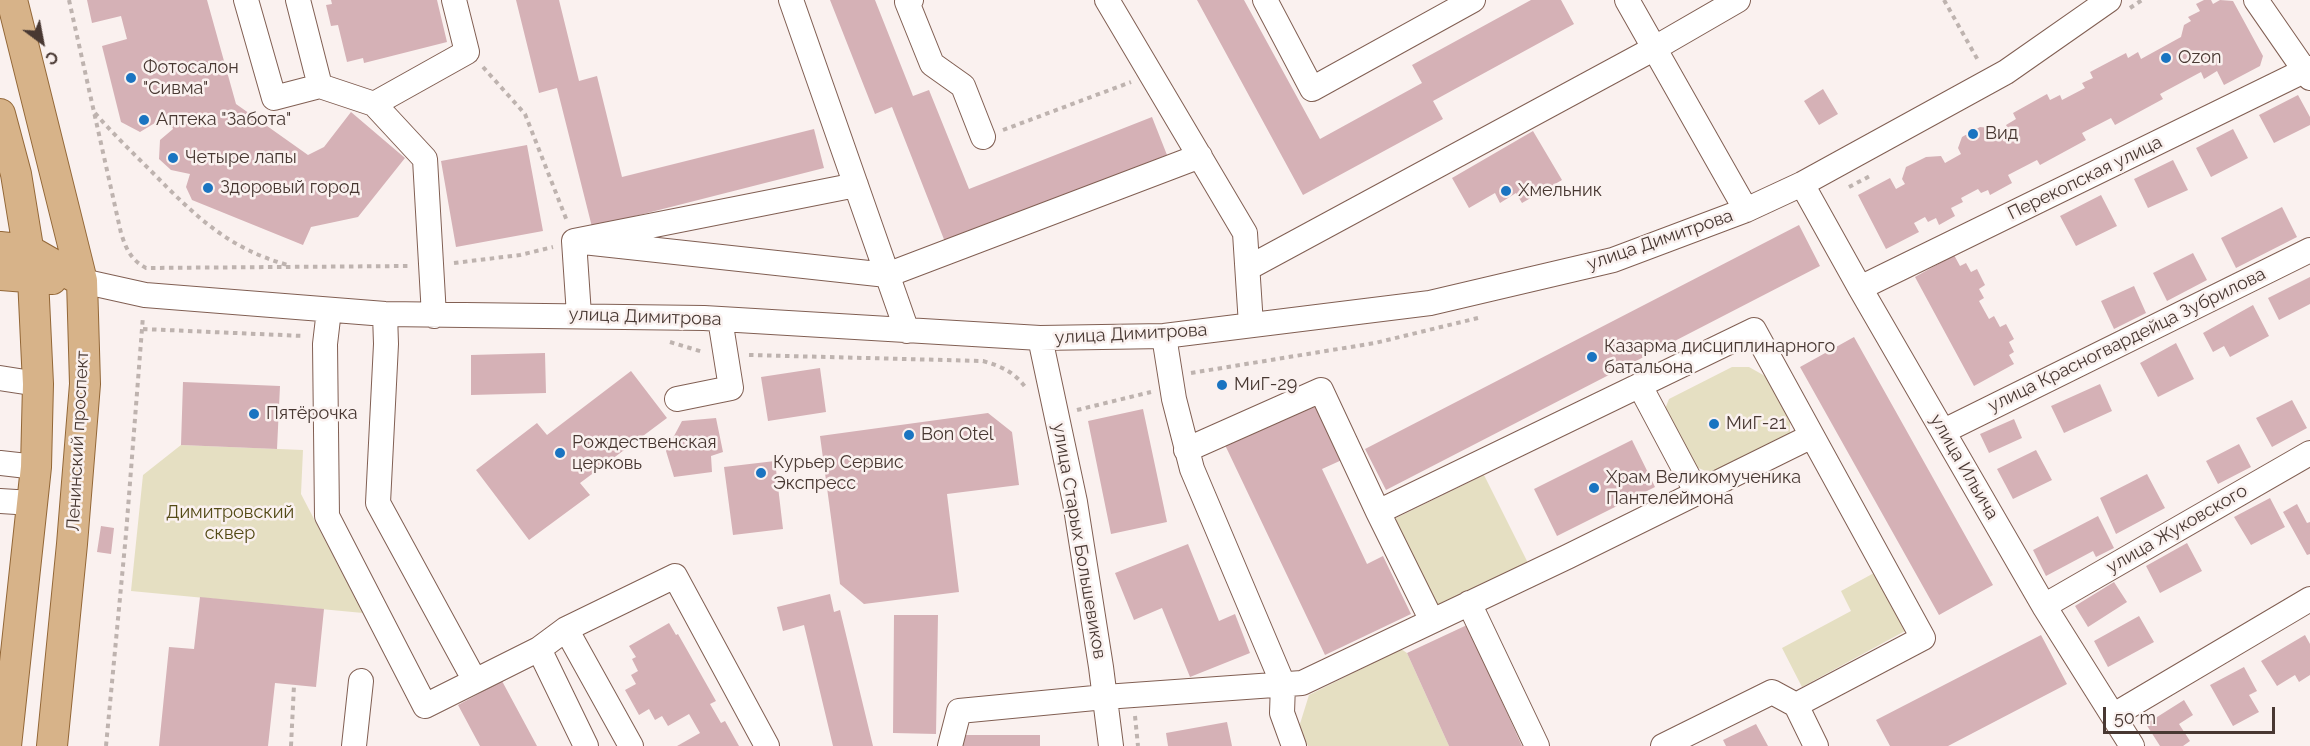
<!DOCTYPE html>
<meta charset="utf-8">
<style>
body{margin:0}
#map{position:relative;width:2310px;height:746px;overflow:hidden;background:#faf1ef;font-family:Raleway,sans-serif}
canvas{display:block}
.north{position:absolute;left:12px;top:12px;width:60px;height:60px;-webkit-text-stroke:4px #faf1ef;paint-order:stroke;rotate:148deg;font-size:16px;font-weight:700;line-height:24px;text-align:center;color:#483832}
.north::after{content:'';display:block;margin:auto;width:21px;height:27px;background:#483832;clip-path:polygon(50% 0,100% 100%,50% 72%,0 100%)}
.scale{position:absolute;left:2103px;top:707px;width:172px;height:27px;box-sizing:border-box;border:3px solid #483832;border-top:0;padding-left:8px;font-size:18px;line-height:21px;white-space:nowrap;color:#483832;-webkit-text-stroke:4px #faf1ef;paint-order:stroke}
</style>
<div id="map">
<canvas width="2310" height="746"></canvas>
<div class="north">С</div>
<div class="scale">50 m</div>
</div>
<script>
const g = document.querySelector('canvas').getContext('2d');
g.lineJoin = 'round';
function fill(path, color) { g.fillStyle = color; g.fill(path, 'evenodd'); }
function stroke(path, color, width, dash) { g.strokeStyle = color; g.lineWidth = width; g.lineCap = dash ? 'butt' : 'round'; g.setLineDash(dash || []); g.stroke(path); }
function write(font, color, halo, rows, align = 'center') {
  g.font = font + ' Raleway,sans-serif'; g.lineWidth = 5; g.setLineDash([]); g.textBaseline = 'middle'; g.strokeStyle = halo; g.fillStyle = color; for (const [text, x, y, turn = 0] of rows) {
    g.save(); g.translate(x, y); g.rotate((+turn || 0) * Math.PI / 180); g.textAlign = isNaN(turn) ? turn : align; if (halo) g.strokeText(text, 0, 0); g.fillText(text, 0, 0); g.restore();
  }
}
fill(new Path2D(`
 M1732 367H1749L1765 376 1790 420V436L1713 474 1696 467 1665 409 1669 399Z
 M181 445 303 450 301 494 363 613 131 591 143 475Z
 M1484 475 1530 567 1440 612 1394 519Z
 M1874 573 1905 631 1802 687 1782 648 1851 611 1841 591Z
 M1401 649 1407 653 1449 746H1308L1299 727 1309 695Z`), '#e5dfc2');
fill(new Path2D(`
 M87 0H207L236 104 308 155 324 147 351 112 405 158 358 217 311 227 303 245 192 200 186 187 190 174 171 170 159 159 160 140 173 129 168 115 140 132 121 122 102 46 127 39 121 16 92 23Z
 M331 0H437L447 42 364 63 363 58 347 62 338 25 331 26 326 5 332 4Z
 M516 0H559L579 81 597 76 622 177 814 129 824 168 592 227 557 88 539 93Z
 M830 0H875L913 96 929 90 969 189 1152 117 1167 155 945 242 892 107 875 114Z
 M1197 0H1244L1320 139 1422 83 1412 65 1531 0H1561L1574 24 1433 101 1443 119 1303 195Z
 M2204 0H2211L2213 4 2220 0 2233 1 2263 56 2260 66 2224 85 2217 71 2204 79 2201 72 2160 94 2163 99 2115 125 2111 118 2082 133 2086 140 2040 165 2037 160 2008 175 2012 183 1990 195 1988 190 1981 193 1978 189 1961 198 1963 202 1951 208 1955 216 1939 225 1936 218 1928 222 1925 217 1914 223 1919 232 1886 249 1858 195 1890 178 1896 189 1905 184 1902 179 1906 167 1926 157 1941 156 1945 163 1961 154 1958 148 1962 137 1980 127 1990 128 1995 136 2008 129 2006 125 2016 119 2013 113 2047 94 2050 100 2060 95 2062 100 2085 88 2082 83 2093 78 2090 72 2126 53 2128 58 2138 52 2141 59 2181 37 2184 25 2191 21 2188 17 2200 11 2196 4Z
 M1823 89 1838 114 1819 125 1804 101Z
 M2298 95 2310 117V125L2274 143 2259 115Z
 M2233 129 2248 158 2211 177 2196 148Z
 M1533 131 1562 180 1522 203 1516 193 1500 203 1495 193 1469 208 1452 178Z
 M527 145 543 231 456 247 441 161Z
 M2173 160 2188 190 2148 208 2134 179Z
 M2101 195 2117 226 2076 246 2060 216Z
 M2282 207 2297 237 2236 268 2221 238Z
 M1799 225 1820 266 1386 490 1365 449Z
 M2193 253 2207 280 2167 301 2153 273Z
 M1954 255 1960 266 1966 263 1971 272 1977 269 1985 285 1979 289 1984 298 1979 301 1989 319 1994 316 2000 327 2006 324 2014 339 2009 342 2014 352 2009 355 2014 364 1974 386 1915 277Z
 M2310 277V304L2279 320 2268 298Z
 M2134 286 2146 313 2114 329 2101 301Z
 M2253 305 2269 336 2230 357 2224 346 2213 352 2203 333Z
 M1854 337 1993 585 1939 615 1800 367Z
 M2176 343 2194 379 2158 397 2140 363Z
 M545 353 546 393 471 395V355Z
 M820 368 826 412 768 421 761 377Z
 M631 371 667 418 580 483 590 495 529 540 476 470 537 423 547 435Z
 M183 382 280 386 277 449 181 445Z
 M2100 384 2112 411 2064 433 2051 406Z
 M2292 400 2307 428 2272 447 2256 418Z
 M1316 401 1344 459 1322 469 1367 564 1383 556 1411 614 1325 655 1225 445Z
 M1143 409 1167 522 1111 534 1088 421Z
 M988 413 1012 432 1019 485 947 494 959 592 864 604 840 584 820 436Z
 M716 418 723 452 711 456 712 472 674 477 666 451 682 421Z
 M2014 419 2022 438 1989 453 1980 434Z
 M1632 440 1655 487 1557 536 1534 489Z
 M2239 444 2251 467 2218 484 2206 461Z
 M2036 450 2052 480 2013 499 1997 469Z
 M775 461 783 529 733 535 724 467Z
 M2147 474 2165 508 2116 534 2100 498Z
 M2270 498 2285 527 2251 545 2234 517Z
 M2297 504 2307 523 2310 522V554L2307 555 2283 512Z
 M2098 516 2114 548 2096 557 2093 551 2046 576 2033 550Z
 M101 526 114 528 111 554 97 552Z
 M2187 543 2202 571 2160 593 2146 566Z
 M1188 544 1219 621 1235 614 1250 653 1190 677 1162 608 1134 620 1115 573Z
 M2114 582 2127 602 2088 627 2075 606Z
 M830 594 834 612 840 610 873 746H833L804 625 783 631 777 607Z
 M200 597 324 609 316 687 275 683 268 746H159L169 647 194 649Z
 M894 615H938L936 734 893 733Z
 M2139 616 2154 642 2108 667 2094 641Z
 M669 623 676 635 678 634 716 701 710 704 721 723 725 721 739 746H677L700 733 689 714 668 726 662 716 655 720 649 709 639 715 625 690 636 684 631 675 638 671 632 659 636 657 629 646Z
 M1467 625 1522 746H1449L1407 653Z
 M2041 635 2067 684 1948 746H1890L1876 720Z
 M2305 635 2310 644V675L2299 682 2295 675 2277 686 2261 661Z
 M2244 667 2257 691 2249 695 2259 712 2233 726 2210 685Z
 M502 681 537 746H480L458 705Z
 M2184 700 2193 715 2179 724 2190 741 2183 746H2160L2146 724Z
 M1227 722 1232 746H1168L1166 733Z
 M1756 724 1768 746H1726L1723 740Z
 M958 735H1040V746H958Z`), '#d5b1b6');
const minor = new Path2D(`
 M246 0 274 98 320 86 374 104 425 159 434 316
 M298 0 320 86
 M791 0 907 331
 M911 0 907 2 932 64 963 86 983 137
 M1107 0 1245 233 1251 325
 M1265 0 1312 89 1473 0
 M1627 0 1746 210
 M2256 0 2310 78
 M374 104 467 52 454 0
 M1802 184 1860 288 2044 606 2132 746
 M574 241 887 275 1200 156
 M1248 268 1655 48 1738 0
 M82 281 145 295 385 314 704 318 1040 338 1164 336 1430 303 1613 260 1746 210 1802 184 2006 72 2109 0
 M1860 288 2310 68
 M329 310 325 344 327 516 425 706 539 649 566 629 675 576 767 746
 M385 314 386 344 378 503 475 681
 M579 315 574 241 856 185
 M1164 336 1174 399 1192 469 1283 684 1282 713 1294 746
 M1040 338 1075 502 1101 667 1111 746
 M0 378 38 384
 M1640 386 1697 493
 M677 399 731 388 720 319
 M1944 431 2310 250
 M1186 450 1321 390 1378 512 1754 330 1923 638 1796 705 1772 692 1663 746
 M0 463 36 467
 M0 501 32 503
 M1378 512 1432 621
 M1469 603 1537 746
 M2044 606 2310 453
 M566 629 631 746
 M539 649 586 746
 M1796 705 1816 746
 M2114 715 2310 599
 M354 746 361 681
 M950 746 959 711 1105 697 1302 683 1567 557 1812 436`);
const major = new Path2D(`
 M12 0 82 281 85 384 72 544 52 746
 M0 114 16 174 33 278 38 384 36 467 6 746
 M0 247 28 250 82 281
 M0 275 52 279`);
stroke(minor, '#815f53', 26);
stroke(major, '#936737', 32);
stroke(new Path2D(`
 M69 0 121 233C126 249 131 260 146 268L410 266
 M1944 0 1979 62
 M2130 8 2142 0
 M483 67 525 114 567 221
 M95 113C113 134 133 153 153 173 195 216 229 249 288 265
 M1003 130 1131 82
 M1849 187 1872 175
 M454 263 520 255 553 247
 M143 329 304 336
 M670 342 703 352
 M749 355 983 361C1003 367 1014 372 1026 388
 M1191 373 1375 343 1478 318
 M1077 410 1151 392
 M1135 716 1138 746
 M106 746 126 534 143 316
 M291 746 294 685`), '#beb3af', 4, [4.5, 4.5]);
stroke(minor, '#fff', 24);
stroke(major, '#d7b389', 30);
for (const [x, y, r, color] of [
 [2166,58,6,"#1a74c1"],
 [131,78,6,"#1a74c1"],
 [144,120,6,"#1a74c1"],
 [1973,134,6,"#1a74c1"],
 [173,158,6,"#1a74c1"],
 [208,188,6,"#1a74c1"],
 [1506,191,6,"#1a74c1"],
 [1592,357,6,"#1a74c1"],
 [1222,385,6,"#1a74c1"],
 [254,414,6,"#1a74c1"],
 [1714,424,6,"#1a74c1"],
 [909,435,6,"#1a74c1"],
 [560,453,6,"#1a74c1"],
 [761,473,6,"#1a74c1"],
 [1594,488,6,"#1a74c1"]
]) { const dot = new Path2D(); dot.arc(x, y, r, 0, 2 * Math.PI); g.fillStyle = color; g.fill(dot); stroke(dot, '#faf1ef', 2); }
write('18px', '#483832', '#faf1ef', [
 ["Ozon",2178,58],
 ["Фотосалон",143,68],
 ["\"Сивма\"",143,89],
 ["Аптека \"Забота\"",156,120],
 ["Вид",1985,134],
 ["Четыре лапы",185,158],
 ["Здоровый город",220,188],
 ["Хмельник",1518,191],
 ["Казарма дисциплинарного",1604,347],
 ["батальона",1604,368],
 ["МиГ-29",1234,385],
 ["Пятёрочка",266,414],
 ["МиГ-21",1726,424],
 ["Bon Otel",921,435],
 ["Рождественская",572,443],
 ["церковь",572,464],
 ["Курьер Сервис",773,463],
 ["Экспресс",773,484],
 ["Храм Великомученика",1606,478],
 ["Пантелеймона",1606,499]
], 'left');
write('18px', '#483832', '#faf1ef', [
 ["Перекопская улица",2085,178,-26],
 ["улица Димитрова",1660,240,-19],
 ["улица Димитрова",645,317,2],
 ["улица Димитрова",1131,334,-3],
 ["улица Красногвардейца Зубрилова",2127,340,-26],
 ["Ленинский проспект",78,441,-87],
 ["улица Ильича",1964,467,60],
 ["улица Жуковского",2177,529,-30],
 ["улица Старых Большевиков",1079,541,80]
]);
write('18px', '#534a15', '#faf1ef', [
 ["Димитровский",230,513],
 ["сквер",230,534]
]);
</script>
